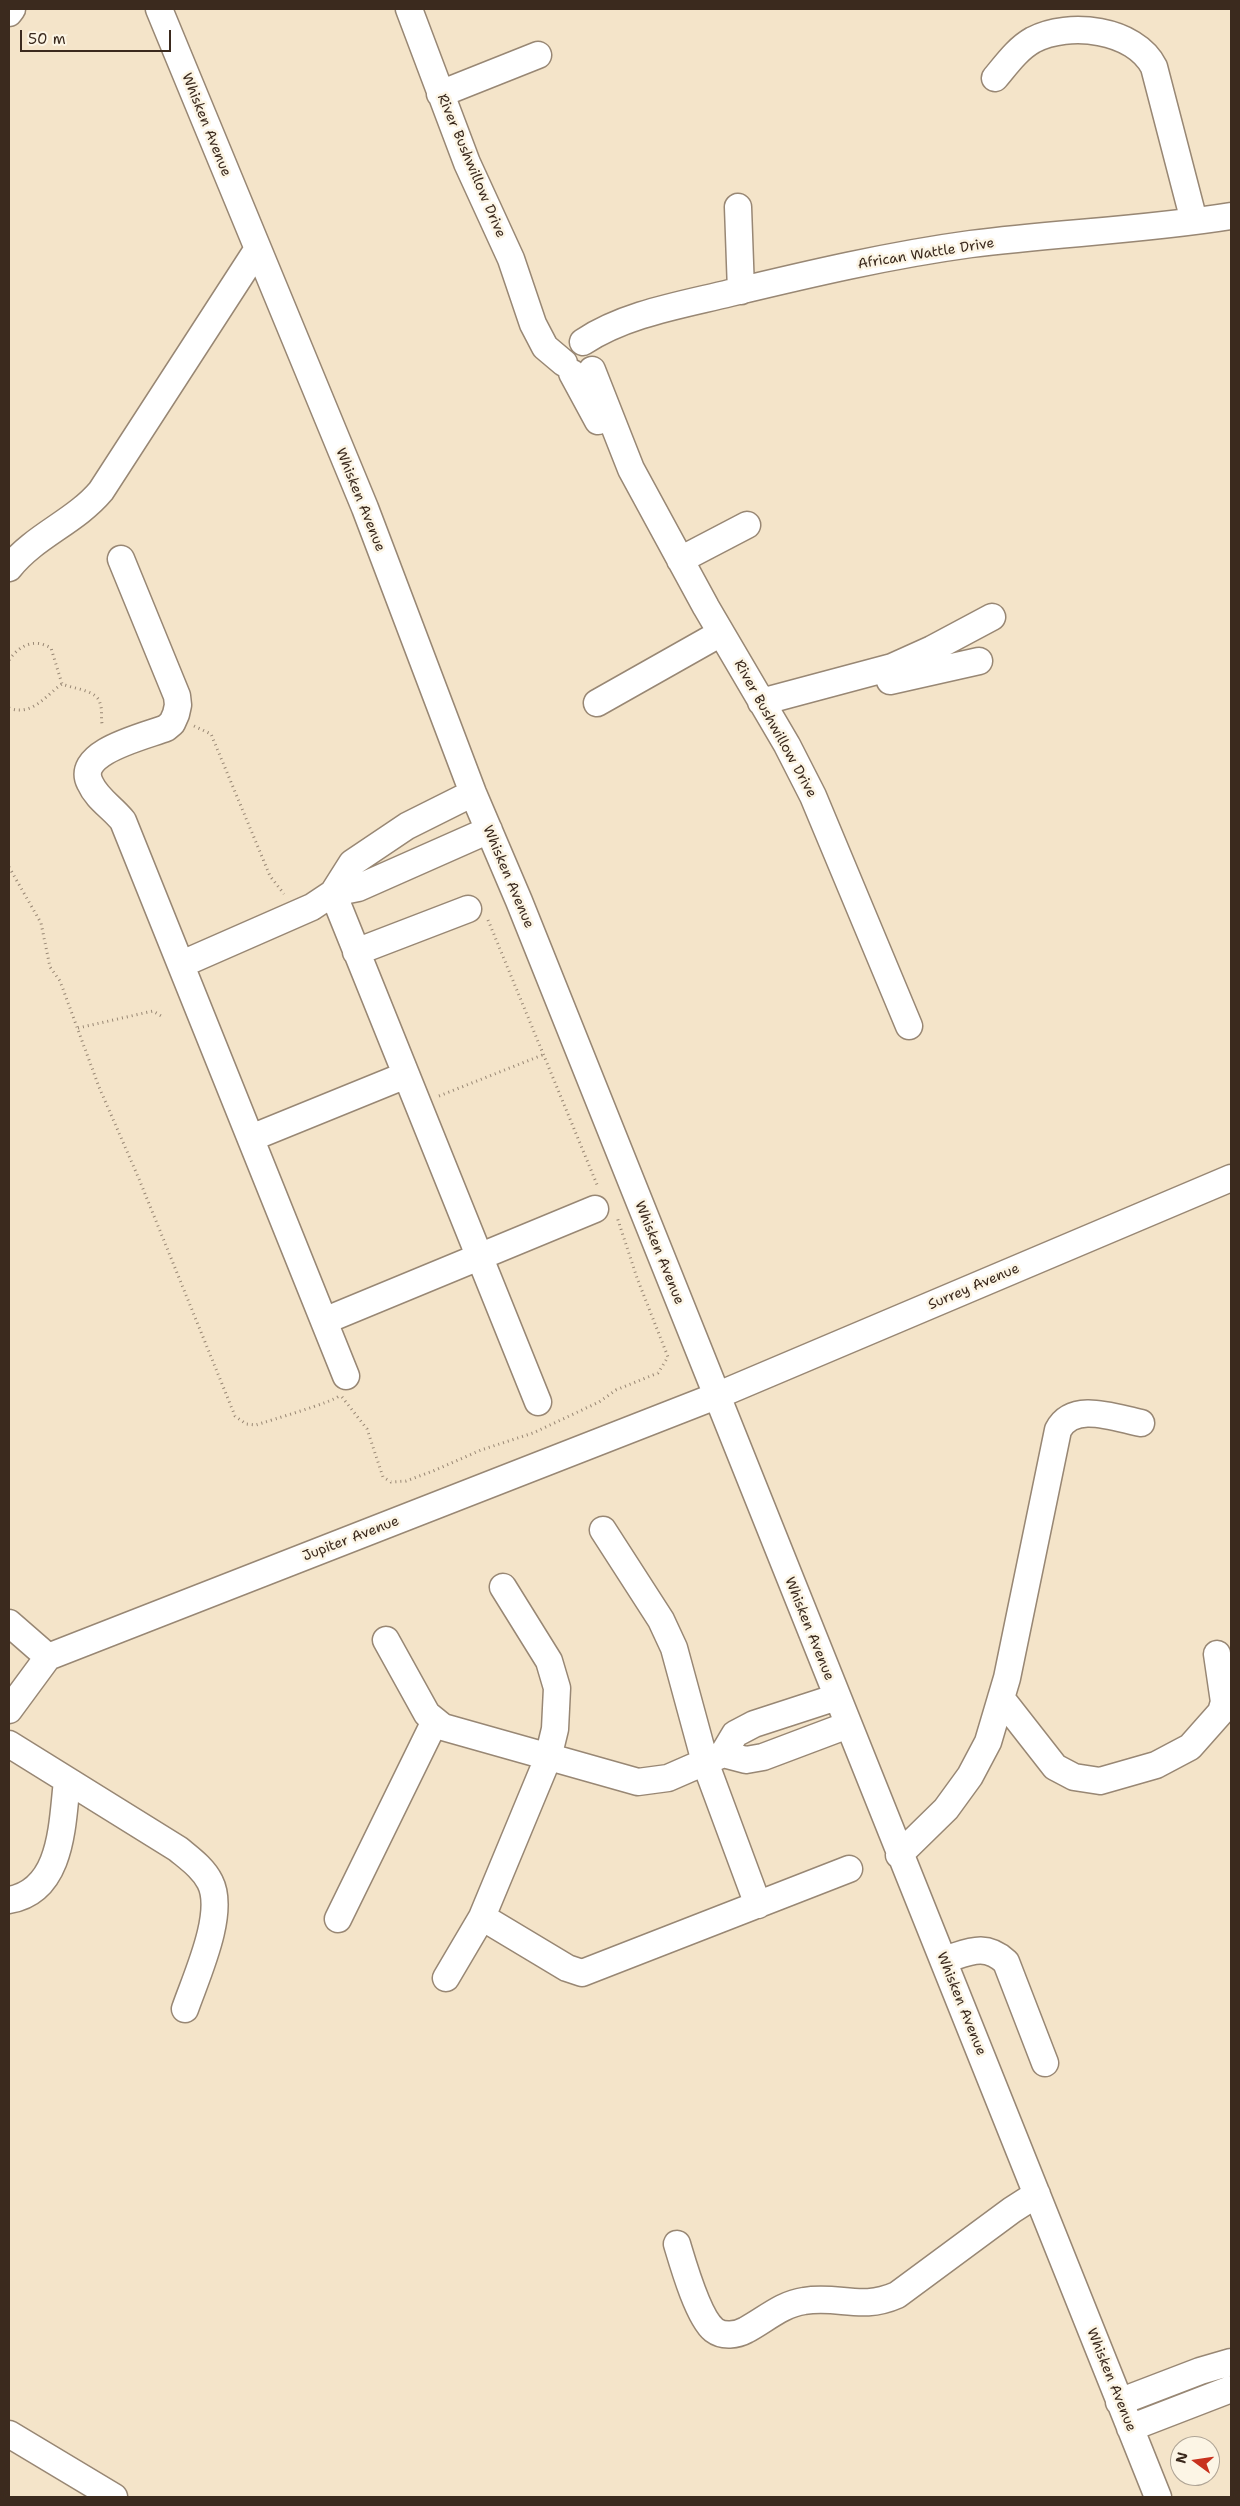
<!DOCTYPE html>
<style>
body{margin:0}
#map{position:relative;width:1240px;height:2506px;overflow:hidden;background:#f4e4c9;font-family:"Shantell Sans",sans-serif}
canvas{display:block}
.frame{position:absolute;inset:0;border:10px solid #3b2a1e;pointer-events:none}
.north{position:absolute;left:1170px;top:2436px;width:50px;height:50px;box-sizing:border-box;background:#fcf5e5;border:1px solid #afa495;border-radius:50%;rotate:284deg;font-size:14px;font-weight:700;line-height:20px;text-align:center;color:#3b2a1e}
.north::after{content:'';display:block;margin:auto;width:18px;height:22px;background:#c8321e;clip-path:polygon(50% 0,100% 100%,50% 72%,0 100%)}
.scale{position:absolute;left:20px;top:30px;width:151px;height:22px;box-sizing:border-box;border:2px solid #3b2a1e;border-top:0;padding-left:6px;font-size:15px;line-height:18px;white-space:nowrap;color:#3b2a1e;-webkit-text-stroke:4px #fcf5e5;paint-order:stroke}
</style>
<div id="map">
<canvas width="1240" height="2506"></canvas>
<div class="frame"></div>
<div class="north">N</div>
<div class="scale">50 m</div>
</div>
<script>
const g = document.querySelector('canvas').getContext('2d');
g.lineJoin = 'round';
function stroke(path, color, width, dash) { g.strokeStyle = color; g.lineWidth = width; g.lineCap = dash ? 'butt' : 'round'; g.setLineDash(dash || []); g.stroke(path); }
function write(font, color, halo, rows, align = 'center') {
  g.font = font + ' "Shantell Sans",sans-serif'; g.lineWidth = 5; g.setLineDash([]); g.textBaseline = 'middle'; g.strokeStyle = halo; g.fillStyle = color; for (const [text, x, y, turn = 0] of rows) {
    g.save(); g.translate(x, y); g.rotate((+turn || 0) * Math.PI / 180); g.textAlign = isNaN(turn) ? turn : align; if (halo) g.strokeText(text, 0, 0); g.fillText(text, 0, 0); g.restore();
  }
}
const minor = new Path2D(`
 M159 9 365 508 473 793 519 901 1158 2497
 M409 9 467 163 511 259 533 324 545 347 564 363
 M9 13 12 9
 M995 78C1006 65 1017 49 1033 40 1069 21 1135 29 1154 67L1194 221
 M440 94 538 55
 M738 207 741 291
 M583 342C625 314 681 305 730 293 809 274 890 255 971 244 1058 233 1145 230 1231 216
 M592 370 631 469 706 607 787 745 813 796 909 1026
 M572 373 598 421
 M121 559 177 696 178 705 176 714 172 723 166 728C146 736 74 752 90 783 97 799 113 808 123 821L346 1376
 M680 560 747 525
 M9 568C34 536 75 522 101 491L257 250
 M890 681 979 661
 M761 702 892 667 932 649 992 617
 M597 703 721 633
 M333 893 538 1402
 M333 893 352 863 407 826 473 793
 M356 952 468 909
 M182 964 312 907 333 893 358 888 489 830
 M251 1138 406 1075
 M324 1321 595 1209
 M603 1530 661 1620 674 1648 705 1762 758 1905
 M9 1623 48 1657
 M386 1640 427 1714 443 1727 638 1782 668 1778 723 1754 735 1734 754 1724 837 1697
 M1001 1698 1055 1767 1074 1777 1100 1781 1156 1765 1190 1747 1221 1712 1224 1702 1217 1654
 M9 1710 48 1657 716 1396 1231 1178
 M9 1744 178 1849C190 1859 203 1868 210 1882 226 1913 196 1977 185 2009
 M723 1754 746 1760 763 1757 848 1725
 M899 1855 946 1809 970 1776 988 1742 1007 1678 1058 1430C1073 1401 1115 1418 1141 1423
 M9 1900C63 1891 62 1823 67 1781
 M482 1917 567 1968 582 1973 849 1869
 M338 1919 435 1721
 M943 1960C968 1953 984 1942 1006 1962L1045 2063
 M446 1978 482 1917 548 1758 555 1729 557 1688 549 1661 503 1587
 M677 2244C683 2264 698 2317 714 2330 723 2337 737 2335 746 2330 765 2320 782 2304 804 2301 839 2295 861 2311 897 2295L1012 2210 1037 2194
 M1119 2402 1200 2371 1231 2362
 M1130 2428 1231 2389
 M9 2434 114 2497`);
stroke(minor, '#988774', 29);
stroke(new Path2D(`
 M9 660C20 645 34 638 51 648L62 684C74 689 97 690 100 703 103 711 100 719 103 727
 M9 708C32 717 46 695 62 684
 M194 726 211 734 270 876 284 894
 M9 867 41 923 50 967 60 981 99 1087 139 1179 235 1416 246 1424 256 1425C271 1420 333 1402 339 1396
 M488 920 598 1187
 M78 1028 153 1011 163 1017
 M439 1096 545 1054
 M342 1397 367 1429 383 1477 391 1482 406 1481 433 1471 481 1450 533 1433 599 1402 616 1390 658 1373 668 1357 637 1278 617 1217`), '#988774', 3, [1, 4]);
stroke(minor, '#fff', 26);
write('14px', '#3b2a1e', '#fcf5e5', [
 ["Whisken Avenue",206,125,68],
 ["River Bushwillow Drive",471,166,67],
 ["African Wattle Drive",926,254,-9],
 ["Whisken Avenue",360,500,68],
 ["River Bushwillow Drive",775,729,61],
 ["Whisken Avenue",508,877,67],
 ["Whisken Avenue",659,1253,68],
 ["Surrey Avenue",974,1287,-23],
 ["Jupiter Avenue",351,1539,-21],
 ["Whisken Avenue",809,1629,68],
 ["Whisken Avenue",961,2004,68],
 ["Whisken Avenue",1111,2380,68]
]);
</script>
